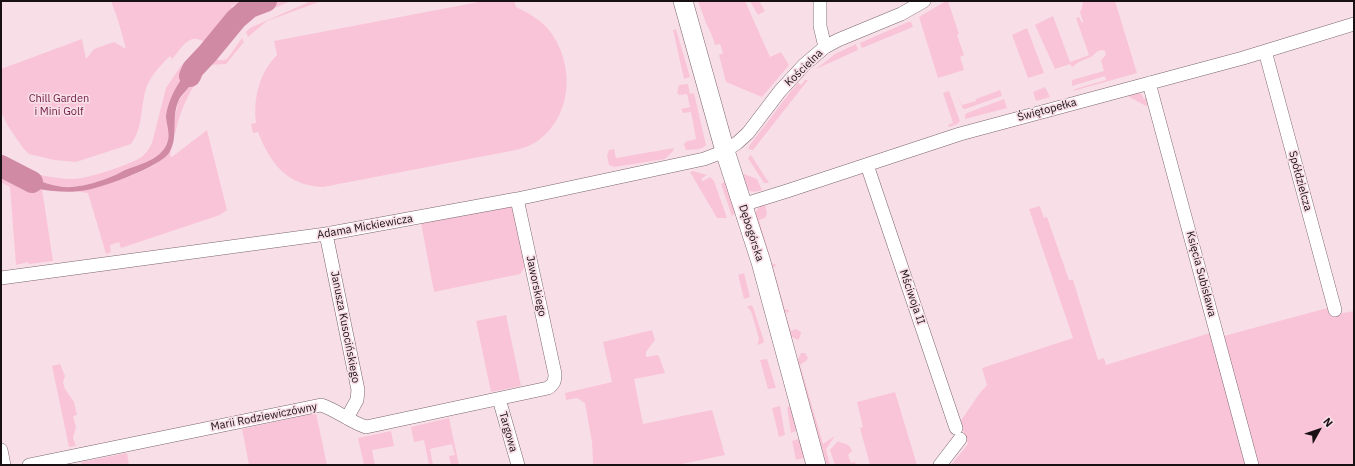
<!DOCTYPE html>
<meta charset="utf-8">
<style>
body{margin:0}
#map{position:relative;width:1355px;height:466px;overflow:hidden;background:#f8dfe7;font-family:"IBM Plex Sans",sans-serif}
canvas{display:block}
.frame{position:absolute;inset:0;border:2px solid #181013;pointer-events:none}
.north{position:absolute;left:1299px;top:410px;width:40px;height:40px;-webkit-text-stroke:3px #f8dfe7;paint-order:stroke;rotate:50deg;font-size:11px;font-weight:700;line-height:16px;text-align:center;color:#181013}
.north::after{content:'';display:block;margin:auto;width:14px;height:18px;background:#181013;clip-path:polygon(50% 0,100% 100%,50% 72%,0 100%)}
</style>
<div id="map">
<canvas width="1355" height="466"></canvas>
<div class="frame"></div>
<div class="north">N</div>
</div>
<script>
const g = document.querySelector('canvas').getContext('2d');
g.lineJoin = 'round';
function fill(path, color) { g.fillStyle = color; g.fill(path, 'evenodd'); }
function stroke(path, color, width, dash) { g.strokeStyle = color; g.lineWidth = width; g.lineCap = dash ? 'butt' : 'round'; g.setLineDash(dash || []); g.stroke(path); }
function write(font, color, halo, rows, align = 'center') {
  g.font = font + ' "IBM Plex Sans",sans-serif'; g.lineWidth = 3.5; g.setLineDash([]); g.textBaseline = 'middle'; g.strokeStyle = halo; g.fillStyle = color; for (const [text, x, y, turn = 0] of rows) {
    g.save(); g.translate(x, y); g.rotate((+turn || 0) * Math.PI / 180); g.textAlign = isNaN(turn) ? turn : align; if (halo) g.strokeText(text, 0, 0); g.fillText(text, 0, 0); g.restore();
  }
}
fill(new Path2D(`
 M111 1H258L249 5 239 12 237 4 231 6 236 17 210 46C190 30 186 43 172 59L170 56C159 67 149 77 145 92 141 109 142 130 131 144L76 162 54 160 29 154 23 148 8 126 1 112V69L82 39 86 59 94 49 114 42 126 49 118 20Z
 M274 1H291L251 18 244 23 242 19 248 12 252 9Z
 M311 1H324L319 2 267 21 248 37 246 32 250 28Z
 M484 1H514L516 7C528 13 540 19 549 30 575 63 573 114 539 140 532 145 524 148 516 150L323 187C287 186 270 163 258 132L253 133 251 124 256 123C253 99 259 73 277 55L274 41Z
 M698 1H745L770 57 781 52 789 65 762 97 726 82 719 55 723 53 720 44 715 45 711 33 706 23Z
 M750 1H759L765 11 758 15Z
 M946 1H948L959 34 957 35 964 55 960 57 964 70 938 78 919 17Z
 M1083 1H1115L1137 73 1073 91 1075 89 1106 80 1105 76 1072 86V80L1104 71 1101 60 1106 55 1105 51 1102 50 1098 51 1091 57 1079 62 1072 67 1070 64 1055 69 1035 25 1053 16 1070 62 1087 56 1089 55 1076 18 1079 17 1082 23 1083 22 1080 12 1082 8Z
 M908 22H911L913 27 862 48 860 43Z
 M1027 28 1044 73 1028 78 1012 35Z
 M676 29 690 77 684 79 673 30Z
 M242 38 244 42 226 64 208 65C191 88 181 106 175 134L174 122 178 102 194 80 197 69 210 55C215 59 220 62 227 59Z
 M856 44 858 50 816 69 835 54Z
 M198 48H201L206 52C189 65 169 94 166 116 166 123 170 133 168 140 164 159 140 164 125 170 119 173 114 176 108 178 95 183 78 188 63 187 44 185 24 174 6 166L7 163C15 162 34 174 45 176 54 177 63 179 72 179 87 179 128 165 140 158 146 154 149 149 152 143L166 88 180 67Z
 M805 80H808L753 150 748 149 750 145 791 91 798 83 801 85Z
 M688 84 690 94 694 93 706 145C700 151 692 149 686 150L684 145 685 142 696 139 691 112 683 113 681 109 690 107 687 94 679 95 677 93 679 85Z
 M1045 87 1050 97 1036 101 1033 92Z
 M1000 90 1002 96 965 109H963L956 92 962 105 976 101V99Z
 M949 91 960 121 957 124 949 127 948 125 953 123 943 93Z
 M1139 93 1142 95 1144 99 1146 98 1148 105 1146 106 1124 94Z
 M1004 99 1007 108 965 119V115L967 113Z
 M207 130 227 210 220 215 121 248 119 242 110 245 111 252 106 254 88 193 74 191C96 189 162 170 171 149L170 156 172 157Z
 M674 148 673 151 665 159 614 167 609 165 607 155 609 150 614 149 616 158Z
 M751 155 769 183H764L748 158Z
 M693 171 707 175 701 179 703 181 710 177 714 181 727 218H717L690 172Z
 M4 172 12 175 20 181 42 189 53 261 29 264 28 262 16 265 10 187 1 182V175Z
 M744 174 757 179 762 190C747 195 745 188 738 176Z
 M726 181 736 212 732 216 721 184Z
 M765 204 767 214 765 218 759 220 772 264H775L776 266 773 267 785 310 788 309 789 312 785 313 791 331 796 329 801 332 800 337 798 340 790 336 755 213 760 206Z
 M1040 206 1044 218 1047 217 1069 280H1073L1098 360 1104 358 1106 365 1210 333 1246 465H951L968 444 960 422 979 394 987 385 982 368 1073 338 1029 209Z
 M512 207 515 213 526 265 520 274 434 292 421 223 502 208Z
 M744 273 750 297 744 299 738 275Z
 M751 305 753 307 764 341 763 343 757 345 759 339 751 311 747 307Z
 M1331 307 1333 315 1354 311V465H1257L1224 336Z
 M506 315 521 386 491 392 476 321Z
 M652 330 655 340 646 352V357L658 355 660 359 665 373 634 379 643 424 712 410 725 455 677 465H593L592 442 585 403 577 398 566 400 565 393 612 382 603 342Z
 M801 353H805L808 358 806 361 800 365 823 444 835 436 826 449 830 465H824L796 363Z
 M767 359 776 388 768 389 760 360Z
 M60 364 65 376 63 382 65 389 74 402 77 415 73 416 76 427 73 438 76 446 69 447 52 366Z
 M895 392 917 465H870L860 428 863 427 857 402Z
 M793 405 798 430 791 433 787 407Z
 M780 406 785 435 779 437 772 408Z
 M316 413 327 465H249L242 429Z
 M449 418 459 465H451L449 456 455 455 452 444 430 449 433 465H429L424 440 414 442 411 427Z
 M391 431 394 446 372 450 375 465H364L358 438Z
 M798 439 802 442 804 458 796 460 792 441Z
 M838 441C844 445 849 442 852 451L848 455 851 463 855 462 856 465H835L830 450Z
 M127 453 129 465H82L81 462Z`), '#f9c4d7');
fill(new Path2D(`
 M258 1H274C261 5 250 8 242 19L239 12 249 5Z
 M236 17 238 23 216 48 215 49 210 46Z
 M206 52 210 55C206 60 201 63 198 69 196 72 196 77 194 80 190 88 181 94 178 102 171 119 179 137 169 153 161 166 104 187 87 190 72 193 55 192 39 189 26 185 16 177 4 172L6 166C24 174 44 185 63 187 78 188 95 183 108 178 114 176 119 173 125 170 140 164 164 159 168 140 170 133 166 123 166 116 169 93 188 66 206 52Z`), '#d08aa4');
stroke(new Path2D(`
 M190 76 193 69 208 53 236 19 250 7 266 1
 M1 166 32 182`), '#d08aa4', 22);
const street = new Path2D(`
 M820 1V26L825 47
 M1265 51 1335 310
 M1149 83 1252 465
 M867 165 956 428
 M742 205 787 191 960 134 1243 58 1354 24
 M326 234 358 390 357 400 347 418
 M1 278 326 234 517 199 704 159 725 151 737 143 748 133 780 91 804 65 825 47 838 40 901 14 924 1
 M499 399 518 465
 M1 450 4 465
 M29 465 321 405C337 410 350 422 366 427L548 388C554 384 555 381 555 374L517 199
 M940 465 960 439`);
const secondary = new Path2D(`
 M683 1 725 151 761 262 816 465`);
stroke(street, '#7b666d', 14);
stroke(secondary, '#7b666d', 20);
stroke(street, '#fff', 13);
stroke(secondary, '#fff', 19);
write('11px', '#181013', '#f8dfe7', [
 ["Kościelna",804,68,-44],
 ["Świętopełka",1047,110,-15],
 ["Spółdzielcza",1300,181,75],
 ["Adama Mickiewicza",365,227,-10],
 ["Dębogórska",751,233,72],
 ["Księcia Subisława",1201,274,75],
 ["Jaworskiego",536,286,78],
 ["Mściwoja II",912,297,71],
 ["Janusza Kusocińskiego",345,327,79],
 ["Marii Rodziewiczówny",264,417,-11],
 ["Targowa",508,432,74]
]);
write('11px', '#6d1b42', '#f8dfe7', [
 ["Chill Garden",59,99],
 ["i Mini Golf",59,112]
]);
</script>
